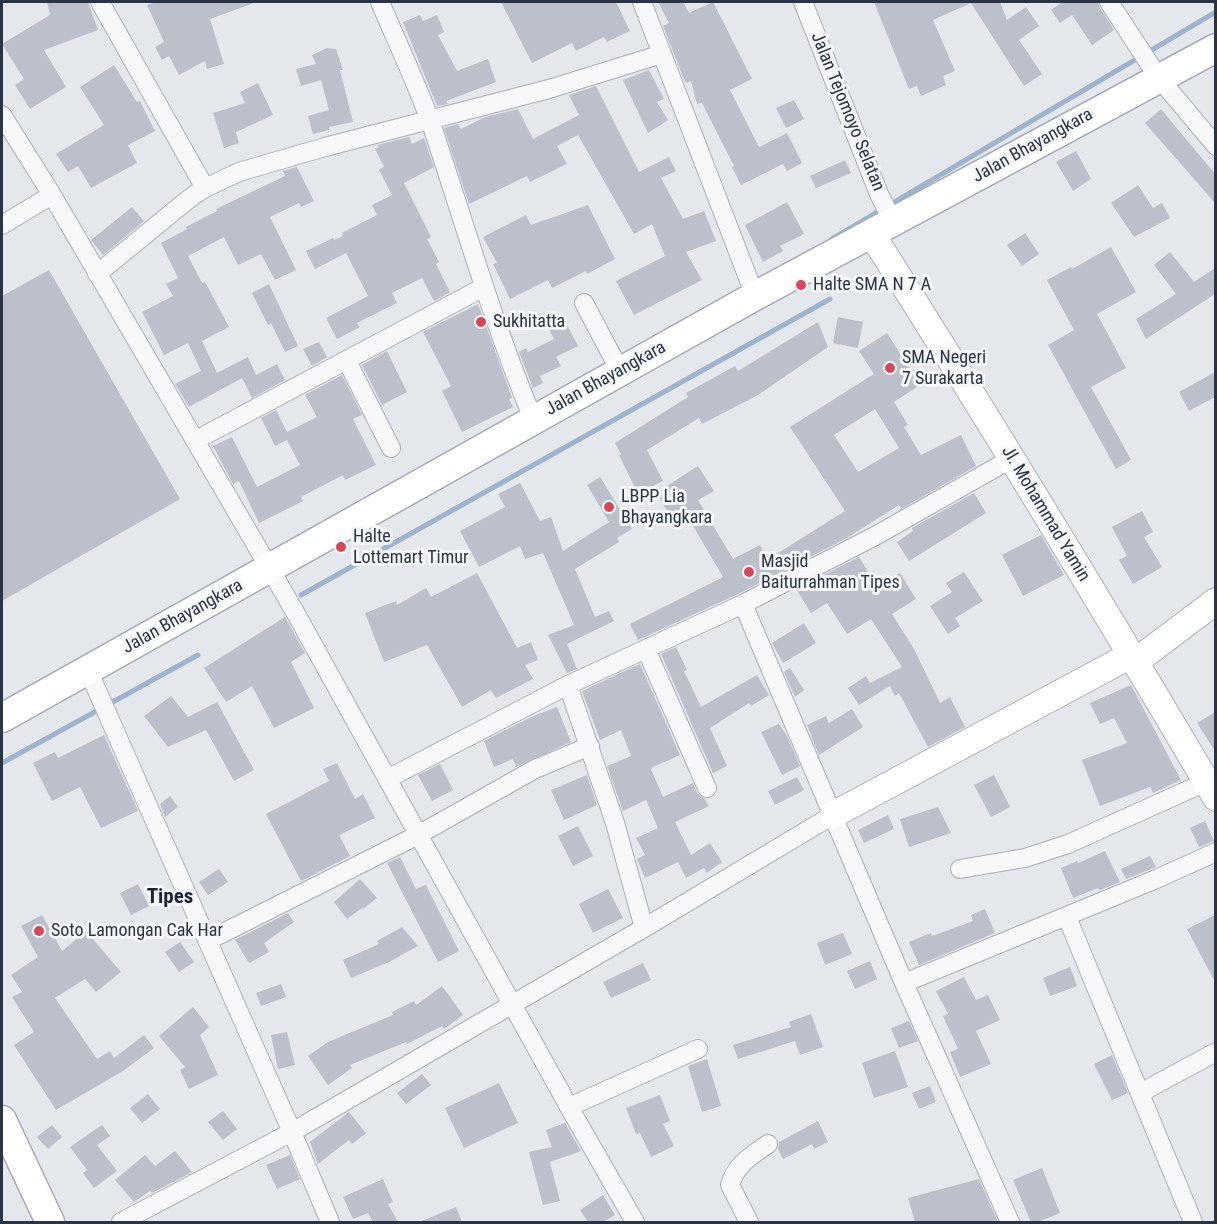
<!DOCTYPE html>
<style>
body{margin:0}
#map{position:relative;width:1217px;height:1224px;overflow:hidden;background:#e4e7ec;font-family:"Roboto Condensed",sans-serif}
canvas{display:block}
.frame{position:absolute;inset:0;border:3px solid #2b3445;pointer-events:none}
</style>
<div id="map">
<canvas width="1217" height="1224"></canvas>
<div class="frame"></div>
</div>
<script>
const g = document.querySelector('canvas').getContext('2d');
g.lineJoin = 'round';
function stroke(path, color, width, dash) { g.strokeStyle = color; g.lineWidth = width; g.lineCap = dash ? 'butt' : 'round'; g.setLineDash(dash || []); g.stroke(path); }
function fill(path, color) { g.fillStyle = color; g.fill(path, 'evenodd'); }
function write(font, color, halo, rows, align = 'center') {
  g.font = font + ' "Roboto Condensed",sans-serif'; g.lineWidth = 6; g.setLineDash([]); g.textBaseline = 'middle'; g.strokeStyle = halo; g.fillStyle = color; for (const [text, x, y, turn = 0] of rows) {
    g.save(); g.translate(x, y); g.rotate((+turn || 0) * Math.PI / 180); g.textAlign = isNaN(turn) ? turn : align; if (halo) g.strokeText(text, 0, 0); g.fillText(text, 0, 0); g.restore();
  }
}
stroke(new Path2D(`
 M832 239 1216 12
 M301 595 830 299
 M2 763 198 655`), '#9fb4cc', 5);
fill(new Path2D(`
 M47 2H88L98 30 44 50 66 87 30 109 15 85 24 79 2 44 50 15Z
 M156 2H254V3L210 19 224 64 207 69 205 61 179 75 169 56 162 60 155 47 164 42 147 5Z
 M501 2H616L630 31 607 42 604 37 576 51 572 43 532 63Z
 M658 2H683L689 13 713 2 752 79 730 90 759 147 787 133 802 163 787 171 783 164 741 185 732 167 734 166 702 103 697 104 691 81 686 83 683 77 663 26 669 23Z
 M874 2H1000L1007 20 1026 7 1039 26 1019 40 1042 74 1024 86 971 3 933 20 955 71 943 76 946 85 921 96 917 86 909 89Z
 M1062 2H1098L1100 8 1114 30 1092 45 1072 15 1060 23 1051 10Z
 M420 15 423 21 437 15 444 32 438 35 457 71 488 59 496 82 446 101 448 104 437 106 403 22Z
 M327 48 336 49 343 70H340L353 122 329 127V130L313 134 308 116 329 110 321 80 301 86 296 69 316 64 312 55Z
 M114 65 137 102 140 101 155 131 128 145 137 163 91 188 78 166 68 172 56 154 104 125 80 87Z
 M649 70 664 99 657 102 668 120 648 133 623 80Z
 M258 83 273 115 236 132 239 143 224 148 213 113 245 103 240 92Z
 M596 86 639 172 669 157 676 171 661 178 683 219 704 211 716 241 686 252 702 280 634 315 616 281 665 256 652 224 634 234 578 135 557 146 567 164 530 182 527 176 469 204 444 128 458 124 461 129 485 117 518 109 533 139 579 115 569 95Z
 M794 100 804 119 786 128 776 108Z
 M1161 109 1215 174V203L1145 123Z
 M409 137 412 144 424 138 434 167 404 183 431 237 427 239 439 262 436 264 450 292 434 301 422 278 392 293 397 303 357 323 360 327 337 339 326 318 368 296 346 253 315 269 306 251 333 238 334 240 343 236 342 233 377 215 372 205 392 195 379 170 384 167 375 149 379 147 377 145Z
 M1076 151 1091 179 1073 191 1056 162Z
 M845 160 851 173 816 188 810 176Z
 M297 167 314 201 301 207 299 203 270 217 296 270 275 280 261 254 238 265 224 237 188 256 202 283 205 282 229 327 202 341 217 373 248 357 256 375 277 364 285 380 252 398 242 378 189 407 175 384 201 371 188 343 164 355 142 312 173 296 166 284 178 278 161 243 187 229 186 227 217 211 216 209 285 176 283 171Z
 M1138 185 1153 208 1162 203 1170 218 1134 237 1111 203Z
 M787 202 804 234 780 246 783 251 763 262 745 225Z
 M588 205 615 259 587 274 586 271 552 288 548 280 510 299 493 264 497 263 483 237 526 215 531 225Z
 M132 207 144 221 103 255 91 240Z
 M1025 233 1039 254 1022 266 1007 245Z
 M1111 247 1136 292 1097 314 1126 368 1091 387 1131 460 1116 469 1048 345 1074 330 1047 280 1071 267 1072 269Z
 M1170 252 1194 282 1215 268V294L1146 339 1136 319 1176 294 1154 265Z
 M49 270 180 499 2 601V296Z
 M269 284 298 346 285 352 271 323 268 325 252 293Z
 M478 304 512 398 509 399 513 407 462 432 442 391 451 386 423 332Z
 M838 317 863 322 858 348 833 343Z
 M564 319 578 346 556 357 561 366 540 376 543 383 533 388 519 352 526 348 528 352 554 339 548 327Z
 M818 322 828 347 758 395 702 424 699 418 647 450 663 481 638 494 619 455 621 454 615 443 688 397 686 393 735 366 738 371Z
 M887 333 920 385 894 402 908 425 904 427 921 455 961 435 976 466 901 509 899 505 847 538 738 594 638 640 630 624 723 577 683 509 671 517 656 493 698 466 714 491 698 500 733 559 760 545 767 560 845 511 790 427 874 374 859 351ZM875 409 899 448 858 472 834 435Z
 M319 342 327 357 312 366 303 349Z
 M387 351 407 392 382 405 362 365Z
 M1215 372V397L1189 411 1179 392Z
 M342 375 362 415 353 419 376 465 345 480 343 475 301 497 303 501 259 523 239 481 233 484 213 446 232 437 257 487 300 465 287 440 275 446 261 418 276 410 287 432 317 417 305 395Z
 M600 477 632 529 617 538 619 542 575 569 595 617 609 611 614 621 567 644 577 669 567 673 548 635 574 625 543 553 525 559 520 546 479 567 460 531 505 507 498 494 520 483 540 521 551 517 563 551 609 522 587 485Z
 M974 493 986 513 909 561 897 542 913 531 912 528Z
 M1142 511 1153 532 1144 537 1162 567 1133 584 1119 560 1127 556 1112 527Z
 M1041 535 1064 575 1023 596 1002 555Z
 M859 557 877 586 900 573 916 599 892 614 914 649 940 703 950 697 965 727 928 747 899 693 895 696 890 686 859 705 848 688 866 676 870 683 902 667 871 619 847 634 827 603 811 613 796 589Z
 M964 572 983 601 955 618 960 626 948 634 930 606 952 592 946 583Z
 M477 573 517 648 531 642 538 660 525 665 533 679 496 698 491 690 462 707 427 645 384 662 365 613 396 601 397 605 426 588 431 597Z
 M285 617 305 653 291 662 314 708 274 728 252 686 226 702 204 668Z
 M804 623 816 643 783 663 772 643Z
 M676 647 687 670 684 671 701 707 757 675 769 695 751 706 749 703 710 728 727 766 713 773 661 654Z
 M640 664 680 755 653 767 651 769 663 797 693 783 697 793 705 799 709 806 675 822 691 855 710 843 722 862 707 873 704 868 686 878 678 862 645 878 637 859 645 855 636 838 658 828 646 800 623 811 607 766 631 756 621 730 600 740 582 691Z
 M790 668 804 690 795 697 784 672Z
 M1131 685 1181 780 1153 793 1150 787 1100 806 1082 760 1127 743 1114 718 1100 724 1090 703Z
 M171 696 188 717 217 702 254 770 234 781 206 730 168 747 144 716Z
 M557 707 571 742 516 767 513 759 494 767 484 741 531 717Z
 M852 709 863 727 819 755 807 725 826 716 829 723Z
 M1215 712V751L1197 723Z
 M779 724 787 736 800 766 782 775 761 732Z
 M104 735 138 811 101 828 80 787 52 801 33 763 55 752 58 758Z
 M337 763 355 799 363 794 375 818 339 835 350 856 301 881 266 814 329 781 323 769Z
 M440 764 453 790 432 801 418 775Z
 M587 775 597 805 564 820 551 790Z
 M994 775 1010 807 991 817 974 785Z
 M797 777 804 790 775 805 768 791Z
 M170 796 178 807 165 817 160 804Z
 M938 807 951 833 909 847 900 819Z
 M888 815 894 829 864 843 858 830Z
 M1205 821 1214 841 1199 847 1190 828Z
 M578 826 593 856 573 866 558 836Z
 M1105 851 1120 882 1100 890 1098 888 1073 898 1061 868 1077 861 1078 863Z
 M1150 856 1156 867 1126 879 1121 869Z
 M400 857 416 889 426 885 459 951 438 962 387 863Z
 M219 869 228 882 208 895 199 882Z
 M360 879 377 898 363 909 362 908 347 919 334 902Z
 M138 884 149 906 131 915 120 893Z
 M608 889 623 918 593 933 579 904Z
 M985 909 995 933 919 965 909 942 931 933 932 936 973 921 971 915Z
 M288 913 294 922 264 943 269 952 249 963 235 940Z
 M42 915 62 951 86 931 121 972 96 992 85 979 55 998 97 1059 110 1051 114 1058 144 1035 154 1048 123 1071 56 1110 14 1045 34 1032 12 997 22 992 11 975 38 957 21 926Z
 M1215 915V982L1187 929Z
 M402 927 418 946 389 962 351 978 343 960 379 944 377 941Z
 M843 933 852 954 825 965 817 943Z
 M180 942 194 962 179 972 165 952Z
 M870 961 877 979 855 989 847 971Z
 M643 963 651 980 611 998 603 982Z
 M1070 967 1077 986 1050 996 1043 978Z
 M964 977 976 1000 988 995 1000 1020 976 1031 991 1064 960 1077 950 1052 958 1049 943 1016 948 1014 936 991Z
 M281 984 286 997 261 1006 256 993Z
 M442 986 463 1015 444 1029 442 1026 407 1044 406 1042 350 1065 352 1068 328 1085 308 1056 328 1042 393 1015 392 1012 414 1001 416 1005Z
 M193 1007 209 1027 200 1035 218 1075 189 1089 180 1070 185 1067 159 1036Z
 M811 1014 823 1047 800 1055 795 1041 738 1059 733 1045 791 1027 789 1022Z
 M909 1021 918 1041 899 1048 891 1028Z
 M287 1032 295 1065 278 1069 271 1035Z
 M895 1051 908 1087 874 1098 862 1063Z
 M1112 1055 1128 1093 1112 1100 1094 1064Z
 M707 1059 721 1106 702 1112 688 1066Z
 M422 1074 431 1085 406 1104 397 1093Z
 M499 1083 518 1123 464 1148 445 1108Z
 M930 1086 936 1102 919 1109 912 1093Z
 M148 1094 160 1109 142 1123 130 1108Z
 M660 1095 670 1121 663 1124 674 1146 651 1157 640 1133 636 1134 626 1108Z
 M223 1111 237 1129 223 1140 208 1122Z
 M349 1112 366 1133 352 1144 349 1140 318 1164 310 1142Z
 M818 1121 828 1142 814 1149 812 1144 783 1159 778 1149 779 1142Z
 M565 1123 581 1151 550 1162 560 1201 543 1205 529 1152 552 1147 546 1130Z
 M52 1125 62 1137 48 1149 37 1137Z
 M102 1125 110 1136 97 1145 117 1171 94 1188 83 1173 87 1170 70 1147Z
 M175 1151 192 1172 152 1193 150 1191 134 1202 115 1180 145 1155 155 1166Z
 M290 1155 300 1179 277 1189 266 1165Z
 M1042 1168 1060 1213 1038 1222H1031L1013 1180Z
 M383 1179 393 1202 388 1204 398 1222H373L368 1213 353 1219 343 1197Z
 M979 1179 998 1222H915L908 1198Z
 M603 1195 615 1215 603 1222H588L580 1210Z
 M456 1207 462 1222H419Z`), '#bbc0ca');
const street = new Path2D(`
 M100 2 205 188
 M380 2C397 42 416 82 431 123 464 222 493 323 533 419
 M642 2 755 296
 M803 2 879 194 893 222
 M1109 2 1158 77 1216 146
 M2 115 52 195 295 612 569 1107 635 1222
 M2 225 52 195
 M97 274 190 198 205 188 239 172 325 147 549 89 662 54
 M584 303 620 371
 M347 361 391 448
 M196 440 484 287
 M743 604 904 983 1010 1222
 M646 649 707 788
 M88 670 292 1132 330 1222
 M568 685 615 823 644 928
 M387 779 568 685 743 604 875 536 1011 459
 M960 869 1025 858 1068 844 1206 782
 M1067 917 1193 1222
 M207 941 418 835 535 769 590 746
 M904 983 1154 880 1216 852
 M1140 1093 1216 1052
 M569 1107 698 1049
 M121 1222 292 1132 644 928 833 815
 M749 1222 730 1185C736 1164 751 1156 768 1144`);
const secondary = new Path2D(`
 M871 233C989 419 1104 608 1216 798
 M1135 662 1216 601
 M833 815 1131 655`);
const primary = new Path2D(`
 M2 718 755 296 1216 48
 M2 1120 50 1222`);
stroke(street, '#a9aeb7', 20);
stroke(secondary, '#a9aeb7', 28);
stroke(primary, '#a3abb8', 31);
stroke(street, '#f7f8fa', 18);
stroke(secondary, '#fff', 26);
stroke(primary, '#fff', 28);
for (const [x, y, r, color] of [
 [801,285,6,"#d1495b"],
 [481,322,6,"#d1495b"],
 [890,368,6,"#d1495b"],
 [609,507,6,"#d1495b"],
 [341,547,6,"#d1495b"],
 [749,572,6,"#d1495b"],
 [39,931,6,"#d1495b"]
]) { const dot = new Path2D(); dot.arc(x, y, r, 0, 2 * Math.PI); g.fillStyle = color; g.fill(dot); stroke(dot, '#f4f6f9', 2); }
write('18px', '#2b3445', '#f4f6f9', [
 ["Jalan Tejomoyo Selatan",847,112,68],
 ["Jalan Bhayangkara",1033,146,-29],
 ["Jalan Bhayangkara",606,379,-29],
 ["Jl. Mohammad Yamin",1045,514,59],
 ["Jalan Bhayangkara",183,617,-29]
]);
write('18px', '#2b3445', '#f4f6f9', [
 ["Halte SMA N 7 A",813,285],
 ["Sukhitatta",493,322],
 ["SMA Negeri",902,358],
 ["7 Surakarta",902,379],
 ["LBPP Lia",621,497],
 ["Bhayangkara",621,518],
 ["Halte",353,537],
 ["Lottemart Timur",353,558],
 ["Masjid",761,562],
 ["Baiturrahman Tipes",761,583],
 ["Soto Lamongan Cak Har",51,931]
], 'left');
write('bold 21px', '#1d2536', '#f4f6f9', [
 ["Tipes",170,898]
]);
</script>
